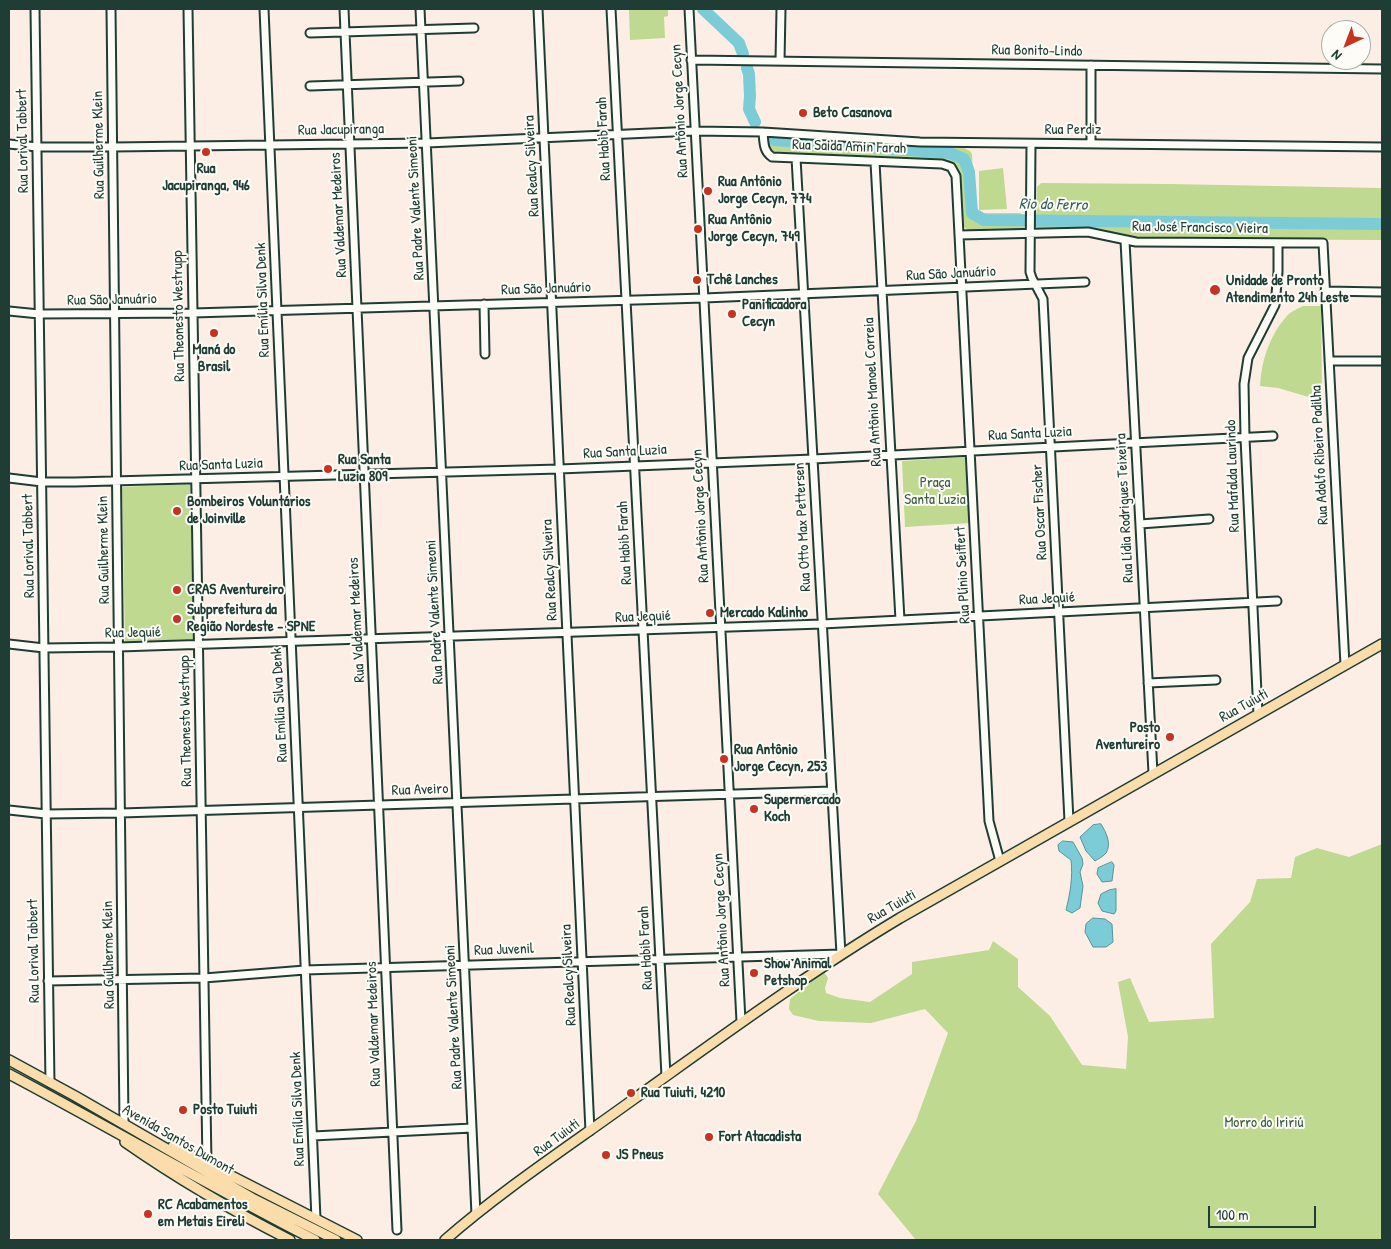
<!DOCTYPE html>
<meta charset="utf-8">
<style>
body{margin:0}
#map{position:relative;width:1391px;height:1249px;overflow:hidden;background:#fceee5;font-family:"Patrick Hand",sans-serif}
canvas{display:block}
.frame{position:absolute;inset:0;border:10px solid #1f3d34;pointer-events:none}
.north{position:absolute;left:1321px;top:20px;width:50px;height:50px;box-sizing:border-box;background:#fdfcf7;border:1px solid #a4b0a9;border-radius:50%;rotate:223deg;font-size:14px;font-weight:700;line-height:20px;text-align:center;color:#1f3d34}
.north::after{content:'';display:block;margin:auto;width:18px;height:22px;background:#c8321e;clip-path:polygon(50% 0,100% 100%,50% 72%,0 100%)}
.scale{position:absolute;left:1208px;top:1206px;width:108px;height:22px;box-sizing:border-box;border:2px solid #1f3d34;border-top:0;padding-left:6px;font-size:15px;line-height:18px;white-space:nowrap;color:#1f3d34;-webkit-text-stroke:4px #fdfcf7;paint-order:stroke}
</style>
<div id="map">
<canvas width="1391" height="1249"></canvas>
<div class="frame"></div>
<div class="north">N</div>
<div class="scale">100 m</div>
</div>
<script>
const g = document.querySelector('canvas').getContext('2d');
g.lineJoin = 'round';
function fill(path, color) { g.fillStyle = color; g.fill(path, 'evenodd'); }
function stroke(path, color, width, dash) { g.strokeStyle = color; g.lineWidth = width; g.lineCap = dash ? 'butt' : 'round'; g.setLineDash(dash || []); g.stroke(path); }
function write(font, color, halo, rows, align = 'center') {
  g.font = font + ' "Patrick Hand",sans-serif'; g.lineWidth = 4; g.setLineDash([]); g.textBaseline = 'middle'; g.strokeStyle = halo; g.fillStyle = color; for (const [text, x, y, turn = 0] of rows) {
    g.save(); g.translate(x, y); g.rotate((+turn || 0) * Math.PI / 180); g.textAlign = isNaN(turn) ? turn : align; if (halo) g.strokeText(text, 0, 0); g.fillText(text, 0, 0); g.restore();
  }
}
fill(new Path2D(`
 M629 9H668V16L664 17 665 38 630 40Z
 M770 138 964 148 970 151 972 154 975 211 978 213H1020L1026 216 1028 221 1026 227 1020 229 973 231C966 230 963 227 961 220V175L954 164 948 162 773 154 768 150 767 141Z
 M1003 168 1007 209 979 210V171Z
 M1041 183 1170 184 1382 188V240L1136 239 1096 229 1038 231 1036 227 1037 187Z
 M1303 306H1321L1322 393 1319 400 1278 388 1260 386C1261 361 1270 335 1286 317 1290 312 1297 309 1303 306Z
 M965 457 970 523 905 527 902 461Z
 M190 484 194 639 125 642 122 487Z
 M1382 844V1240H916L878 1194 916 1121 948 1033 925 1009 871 1023 819 1021 793 1015 789 1009 790 999 824 972 828 978 825 988 826 993 840 998 870 1002 912 974V962L989 950 993 941 1018 959V987L1050 1016 1082 1065 1126 1069 1128 1037 1118 982 1130 978 1149 1022 1214 1018 1211 944 1250 902 1257 879 1291 878 1295 857 1317 848 1349 857Z`), '#bfd990');
const water = new Path2D(`
 M1101 824C1106 832 1112 844 1106 853 1104 856 1098 859 1095 861L1086 851 1080 837 1093 825Z
 M1063 841 1073 842 1082 858 1083 864 1080 872 1083 886 1080 908 1072 913 1066 910C1070 894 1073 877 1071 860L1059 851 1058 845Z
 M1112 862 1114 865 1112 881 1102 882 1097 874 1098 868Z
 M1116 889V911L1114 914 1102 911 1098 903 1101 894 1109 890Z
 M1093 918 1105 919 1112 924 1113 942 1106 947H1093L1085 932 1086 924Z`);
fill(water, '#7cccd8');
stroke(water, '#579396', 1);
stroke(new Path2D(`
 M703 9 739 43 743 54
 M747 68 749 74 750 96 749 109 755 122
 M774 140 950 153 964 159 969 172 972 213 984 220 1382 224`), '#7cccd8', 12);
const minor = new Path2D(`
 M35 9 50 1083
 M111 9 124 1121
 M188 9 207 1163
 M264 9 316 1219
 M344 9 397 1230
 M420 9 476 1214
 M538 9 590 1131
 M611 9 666 1076
 M689 9 741 1021
 M310 33 474 28
 M691 60 1382 69
 M780 61 781 9
 M310 86 459 81
 M763 132C764 142 763 151 772 157L942 164 951 167 956 176 989 821 1000 861
 M9 144 37 147H113L427 143 695 131 763 132 920 142 1382 147
 M1031 144 1030 272 1032 278 1043 299 1069 821
 M1091 144V65
 M875 162 900 620
 M959 235 1088 232 1136 242 1323 243 1345 665
 M1125 241 1153 773
 M1325 291 1382 292
 M484 304 485 354
 M9 311 39 314 193 313 704 298 1085 282
 M1329 361H1382
 M9 478 42 482H75L559 469 813 459 1273 436
 M1140 524 1209 519
 M9 644 44 648 119 647 822 624 1277 601
 M1148 683 1216 680
 M1258 714 1245 438 1244 384 1248 358 1275 305 1278 272V243
 M9 810 46 814 121 813 832 791
 M48 981 204 978 305 970 841 954 796 158
 M313 1136 472 1128`);
const major = new Path2D(`
 M9 1060 75 1096 252 1198 336 1240
 M9 1074C111 1128 211 1187 315 1240
 M125 1142C178 1179 233 1211 290 1240
 M173 1146 357 1240
 M445 1240C501 1191 566 1148 627 1104 717 1040 805 975 900 918L1382 644`);
stroke(minor, '#1f3d34', 11);
stroke(major, '#1f3d34', 12);
stroke(minor, '#fdfcf7', 7);
stroke(major, '#fbddab', 9);
for (const [x, y, r, color] of [
 [803,113,5,"#c8321e"],
 [206,152,5,"#c8321e"],
 [708,191,5,"#c8321e"],
 [698,229,5,"#c8321e"],
 [697,280,5,"#c8321e"],
 [1215,290,6,"#c8321e"],
 [732,314,5,"#c8321e"],
 [214,333,5,"#c8321e"],
 [328,469,5,"#c8321e"],
 [177,511,5,"#c8321e"],
 [177,590,5,"#c8321e"],
 [710,613,5,"#c8321e"],
 [177,619,5,"#c8321e"],
 [1170,737,5,"#c8321e"],
 [724,759,5,"#c8321e"],
 [754,809,5,"#c8321e"],
 [754,973,5,"#c8321e"],
 [631,1093,5,"#c8321e"],
 [183,1110,5,"#c8321e"],
 [709,1137,5,"#c8321e"],
 [606,1155,5,"#c8321e"],
 [148,1214,5,"#c8321e"]
]) { const dot = new Path2D(); dot.arc(x, y, r, 0, 2 * Math.PI); g.fillStyle = color; g.fill(dot); stroke(dot, '#fdfcf7', 2); }
write('15px', '#1f3d34', '#fdfcf7', [
 ["Rua Bonito-Lindo",1037,51,1],
 ["Rua Antônio Jorge Cecyn",680,111,-93],
 ["Rua Jacupiranga",341,130,-1],
 ["Rua Perdiz",1073,130],
 ["Rua Habib Farah",604,139,-93],
 ["Rua Lorival Tabbert",23,141,-91],
 ["Rua Guilherme Klein",99,145,-91],
 ["Rua Saida Amin Farah",849,147,2],
 ["Rua Realcy Silveira",532,166,-93],
 ["Rua Padre Valente Simeoni",416,208,-93],
 ["Rua Valdemar Medeiros",339,215,-93],
 ["Rua José Francisco Vieira",1200,228,1],
 ["Rua São Januário",951,274,-3],
 ["Rua São Januário",546,289,-2],
 ["Rua São Januário",112,300,-1],
 ["Rua Emília Silva Denk",263,300,-92],
 ["Rua Theonesto Westrupp",179,316,-91],
 ["Rua Antônio Manoel Correia",873,392,-93],
 ["Rua Santa Luzia",1030,434,-3],
 ["Rua Santa Luzia",625,452,-3],
 ["Rua Adolfo Ribeiro Padilha",1320,455,-93],
 ["Rua Santa Luzia",221,465,-2],
 ["Rua Mafalda Laurindo",1233,476,-92],
 ["Rua Lídia Rodrigues Teixeira",1125,508,-93],
 ["Rua Oscar Fischer",1040,512,-93],
 ["Rua Antônio Jorge Cecyn",701,516,-93],
 ["Rua Otto Max Pettersen",803,527,-93],
 ["Rua Habib Farah",625,543,-93],
 ["Rua Lorival Tabbert",29,546,-91],
 ["Rua Guilherme Klein",104,550,-91],
 ["Rua Realcy Silveira",550,570,-93],
 ["Rua Plínio Seiffert",963,575,-93],
 ["Rua Jequié",1047,599,-3],
 ["Rua Padre Valente Simeoni",435,612,-93],
 ["Rua Jequié",643,617,-2],
 ["Rua Valdemar Medeiros",357,620,-93],
 ["Rua Jequié",133,633,-1],
 ["Rua Emília Silva Denk",280,705,-93],
 ["Rua Tuiuti",1244,706,-29],
 ["Rua Theonesto Westrupp",186,721,-91],
 ["Rua Aveiro",420,790,-2],
 ["Rua Tuiuti",892,907,-30],
 ["Rua Antônio Jorge Cecyn",722,920,-93],
 ["Rua Habib Farah",646,948,-93],
 ["Rua Juvenil",504,950,-2],
 ["Rua Lorival Tabbert",34,951,-91],
 ["Rua Guilherme Klein",109,955,-91],
 ["Rua Realcy Silveira",569,975,-93],
 ["Rua Padre Valente Simeoni",454,1017,-93],
 ["Rua Valdemar Medeiros",374,1024,-92],
 ["Rua Emília Silva Denk",298,1109,-92],
 ["Rua Tuiuti",557,1138,-36],
 ["Avenida Santos Dumont",178,1140,30]
]);
write('bold 15px', '#1f3d34', '#fdfcf7', [
 ["Beto Casanova",813,113],
 ["Rua",206,169,"center"],
 ["Jacupiranga, 946",206,186,"center"],
 ["Rua Antônio",718,182],
 ["Jorge Cecyn, 774",718,199],
 ["Rua Antônio",708,220],
 ["Jorge Cecyn, 749",708,237],
 ["Tchê Lanches",707,280],
 ["Unidade de Pronto",1226,281],
 ["Atendimento 24h Leste",1226,298],
 ["Panificadora",742,305],
 ["Cecyn",742,322],
 ["Maná do",214,350,"center"],
 ["Brasil",214,367,"center"],
 ["Rua Santa",338,460],
 ["Luzia 809",338,477],
 ["Bombeiros Voluntários",187,502],
 ["de Joinville",187,519],
 ["CRAS Aventureiro",187,590],
 ["Subprefeitura da",187,610],
 ["Região Nordeste - SPNE",187,627],
 ["Mercado Kalinho",720,613],
 ["Posto",1160,728,"right"],
 ["Aventureiro",1160,745,"right"],
 ["Rua Antônio",734,750],
 ["Jorge Cecyn, 253",734,767],
 ["Supermercado",764,800],
 ["Koch",764,817],
 ["Show Animal",764,964],
 ["Petshop",764,981],
 ["Rua Tuiuti, 4210",641,1093],
 ["Posto Tuiuti",193,1110],
 ["Fort Atacadista",719,1137],
 ["JS Pneus",616,1155],
 ["RC Acabamentos",158,1205],
 ["em Metais Eireli",158,1222]
], 'left');
write('15px', '#3f5c46', '#fdfcf7', [
 ["Praça",935,483],
 ["Santa Luzia",935,500],
 ["Morro do Iririú",1264,1123]
]);
write('italic 16px', '#36615d', '#fdfcf7', [
 ["Rio do Ferro",1053,205,1]
]);
</script>
